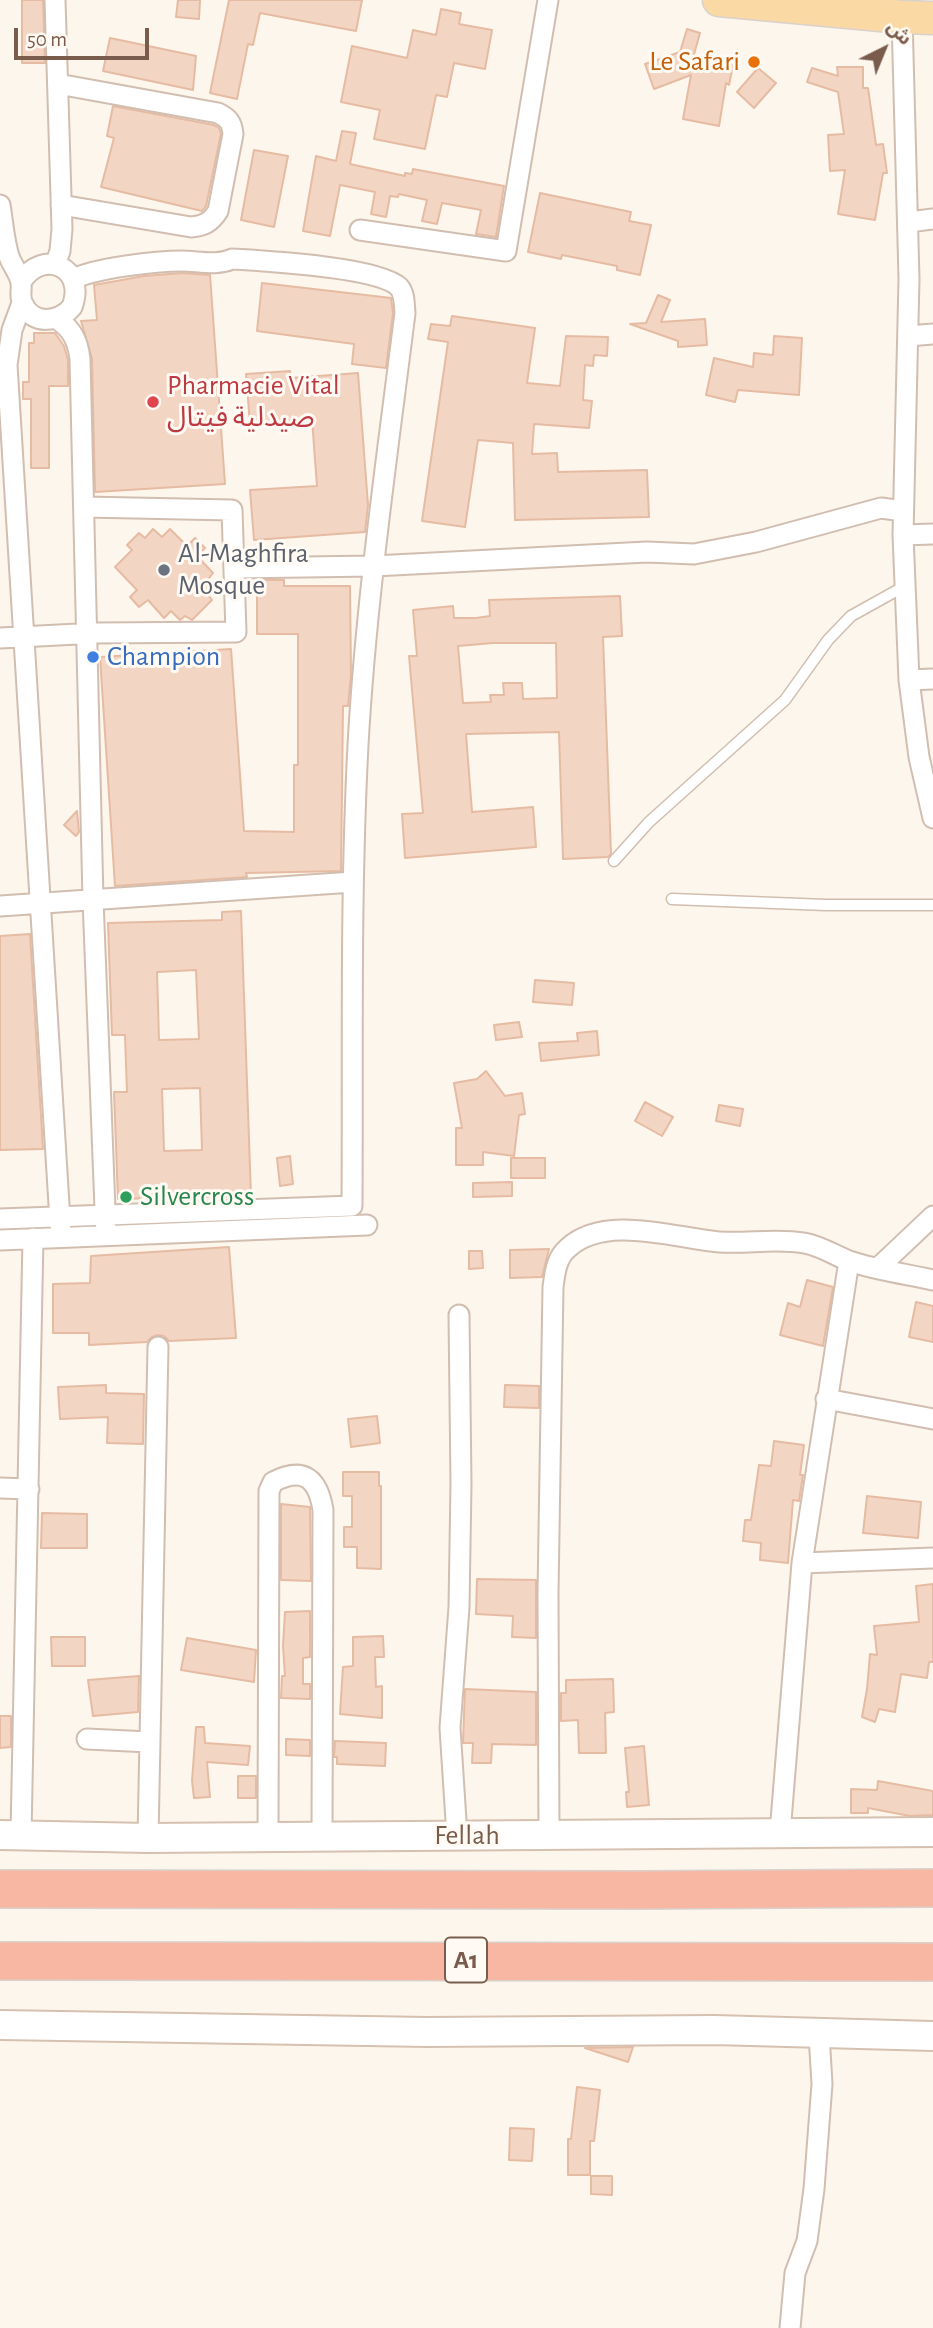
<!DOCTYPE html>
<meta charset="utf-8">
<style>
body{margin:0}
#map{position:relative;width:933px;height:2328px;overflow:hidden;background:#fdf6ec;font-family:"Alegreya Sans","Noto Sans Arabic",sans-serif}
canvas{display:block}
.north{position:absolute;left:849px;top:14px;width:70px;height:70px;-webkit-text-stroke:5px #fffaf3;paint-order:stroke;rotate:43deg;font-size:19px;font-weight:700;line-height:28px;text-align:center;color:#7a5c4d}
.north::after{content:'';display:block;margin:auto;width:24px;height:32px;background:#7a5c4d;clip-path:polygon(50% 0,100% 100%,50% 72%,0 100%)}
.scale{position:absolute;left:14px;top:28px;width:135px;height:32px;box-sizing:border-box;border:4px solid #7a5c4d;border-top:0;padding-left:9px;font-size:21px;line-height:24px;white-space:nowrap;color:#7a5c4d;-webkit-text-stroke:5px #fffaf3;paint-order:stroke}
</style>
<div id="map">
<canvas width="933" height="2328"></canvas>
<div class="north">ش</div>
<div class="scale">50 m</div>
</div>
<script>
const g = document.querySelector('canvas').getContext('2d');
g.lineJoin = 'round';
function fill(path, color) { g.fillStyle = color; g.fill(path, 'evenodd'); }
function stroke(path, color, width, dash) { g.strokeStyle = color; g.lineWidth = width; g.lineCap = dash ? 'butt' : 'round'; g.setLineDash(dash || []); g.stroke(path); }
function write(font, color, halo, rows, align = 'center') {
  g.font = font + ' "Alegreya Sans","Noto Sans Arabic",sans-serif'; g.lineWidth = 6; g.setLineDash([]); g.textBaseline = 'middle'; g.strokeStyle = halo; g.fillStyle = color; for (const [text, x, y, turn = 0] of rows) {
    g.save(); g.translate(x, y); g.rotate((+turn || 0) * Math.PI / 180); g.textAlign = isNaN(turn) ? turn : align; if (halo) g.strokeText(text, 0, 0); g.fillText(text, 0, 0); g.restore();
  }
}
const building = new Path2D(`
 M22 0H43L45 63H22Z
 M178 0H200L199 19 176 17Z
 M229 0H362L356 31 260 13 253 45 248 44 237 99 210 93Z
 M441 9 461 13 459 24 492 30 485 69 454 63 447 97 436 95 425 149 374 139 380 110 341 102 352 46 407 58 413 30 436 35Z
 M687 29 700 33 693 58 733 65 729 85 726 83 719 126 683 119 691 75 654 89 645 64 680 52Z
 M110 38 196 56 193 90 103 71Z
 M837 67H863V88H868L876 145 883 144 887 173H883L875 220 838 214 845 170 830 171 828 135 844 134 838 92 807 82 812 68 838 76Z
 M758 68 776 83 754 108 737 92Z
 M113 106 214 125 219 128 221 134 206 206 202 211 101 187 114 138 107 136Z
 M342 131 356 133 350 164 405 176V173L412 174 413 169 504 186 496 237 476 234 481 210 442 203 437 224 422 221 427 200 399 194 398 197 390 196 386 217 371 214 375 192 340 185 330 236 303 231 316 156 336 161Z
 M254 150 288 156 274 227 241 220Z
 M540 193 631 212 629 221 651 225 640 275 617 270V266L562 255 561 259 528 252Z
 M182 273 210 275 225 484 95 492 92 359 81 321 97 320 94 285 144 276Z
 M262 283 391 298 393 313 386 368 352 364 354 344 257 331Z
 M658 295 670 300 661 322 705 319 707 345 678 347V341L630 324 646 323Z
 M452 316 535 328 527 383 560 386 566 336 608 337 607 356 594 355 593 366 585 365 583 400 592 401 589 428 534 424 532 454 557 453 558 472 647 470 649 517 515 520 513 443 478 440 465 527 422 521 448 342 428 339 431 324 450 326Z
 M34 333H55L64 346 68 360V386H49V468H31V399H23V382H29V343H34Z
 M774 336 802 338 799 395 738 390 735 402 706 395 714 358 753 367 754 353 773 355Z
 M290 371 291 378 358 373 368 505 365 532 254 540 250 490 317 486 312 419 250 424 246 374Z
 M153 529 162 537 170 529 187 546 195 538 205 548 197 556 213 573 207 581 215 590 209 596 212 600 192 620 185 616 180 620 171 611 164 618 148 600 139 607 130 597 137 590 115 567 132 550 127 545 139 533 145 538Z
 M257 580H284V586H350L351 675 348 706H343L341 871 246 873 247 877 115 886 100 657 231 649 244 831 294 832V765H298V634H257Z
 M620 596 622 636 603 637 611 854 608 857 563 859 559 732 466 734 472 812 533 807 536 847 405 858 402 814 423 813 409 656H417L413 610 453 606 454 618H476L490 616 489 600ZM493 643H556L557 698 523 699 522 683H503L504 695H490L491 702 463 703 458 646Z
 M77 811 79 832 76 836 64 825Z
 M241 911 251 1196 118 1199 114 1092H127L125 1035H112L108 923 222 920V912ZM196 970 199 1039 159 1040 157 972ZM200 1088 202 1150 164 1151 162 1089Z
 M30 934 43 1149 0 1150V936Z
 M535 980 574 983 572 1005 533 1002Z
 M519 1022 522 1037 496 1040 494 1025Z
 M597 1031 599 1055 541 1061 539 1043 578 1041 577 1033Z
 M486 1071 505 1096 522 1093 525 1114 519 1115 514 1156 483 1152V1165H456V1128H462L454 1083 477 1079Z
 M645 1102 673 1117 662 1136 635 1121Z
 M719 1105 743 1109 740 1126 716 1121Z
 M290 1156 293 1184 280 1186 277 1158Z
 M511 1158H545V1178H511Z
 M512 1182V1196L473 1197V1183Z
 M229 1247 236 1338 169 1341 164 1336 158 1335 152 1337 147 1342 89 1345V1333H53V1284L90 1283 91 1256Z
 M549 1249 542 1277 510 1278V1250Z
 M469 1251H482L483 1268 469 1269Z
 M807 1280 833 1287 823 1346 780 1335 788 1303 800 1307Z
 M916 1302 933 1306V1342L909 1337Z
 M106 1385V1393L144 1394 143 1444 107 1443 108 1417 60 1419 58 1387Z
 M505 1385 539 1386V1408L504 1407Z
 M377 1416 380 1443 351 1447 348 1419Z
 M774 1441 804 1445 800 1475H803L799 1501 793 1500 788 1563 760 1560 761 1543 743 1541 745 1520H751L759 1465 771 1466Z
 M343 1472H379V1486H381V1569L357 1568V1547H344V1527H352V1496H343Z
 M867 1496 921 1502 918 1538 863 1533Z
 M281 1504 310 1507 311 1581 281 1580Z
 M42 1513 87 1514V1548H41Z
 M477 1579 536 1580V1638L512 1637 513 1616 476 1614Z
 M933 1584V1662H929L927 1678 901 1674 895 1712 879 1709 875 1722 862 1717 867 1689 870 1654 877 1655 874 1626 919 1622 916 1586Z
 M310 1611V1657L303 1658V1684H310V1699L281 1698 282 1676H285L283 1646 285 1612Z
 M383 1636 384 1657H375L376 1687 382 1686V1718L340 1714 343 1667 353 1666V1637Z
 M51 1637H85V1666H52Z
 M187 1638 256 1650 254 1682 181 1670Z
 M139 1676 138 1712 93 1716 88 1680Z
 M613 1679 614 1712 605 1713 606 1753H579L578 1720 561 1721V1693H566V1680Z
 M465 1689 536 1692V1745L492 1744 491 1763H472L473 1743H463Z
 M0 1716H11V1747L0 1748Z
 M196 1727H204L205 1743 250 1746 248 1765 207 1762 210 1797 194 1798 192 1781Z
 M286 1739 310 1740V1756L286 1755Z
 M335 1741 386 1743 385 1766 337 1764V1757H334Z
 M644 1746 649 1805 627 1807 626 1792H629L625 1748Z
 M238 1776H256V1798H238Z
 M878 1781 933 1791V1815L910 1816 868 1808V1813H851V1789L877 1790Z
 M633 2047 628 2062 585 2048Z
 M577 2087 600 2090 594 2141H590V2175H568V2139H571Z
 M510 2128 534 2129 532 2161 509 2160Z
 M591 2176H612V2195L591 2194Z`);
fill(building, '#f3d5c3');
stroke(building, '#e6bba3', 2);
const lane = new Path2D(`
 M614 861 649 822 785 700 828 640 851 616 905 586
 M672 899 826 905H933`);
const street = new Path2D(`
 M55 0 62 229 60 251 55 265
 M902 17 909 279 903 535 909 680 933 679
 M58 84 218 113C228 118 232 122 233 134L218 211C211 222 204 226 191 227L61 205
 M0 205C3 222 4 243 10 259 13 266 20 275 21 283 22 291 19 297 23 304 33 326 59 322 72 307 87 268 43 247 21 282
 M909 222 933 219
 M360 230 506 251 548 0
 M22 303 12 330 7 365 61 1237
 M57 319C72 329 78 341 80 359L93 899 106 1235
 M908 336 933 334
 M903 535 933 534
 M234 568 374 566 647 552 694 554 756 542 881 508 903 511
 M0 638 97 633 236 632 232 510 84 507
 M909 680 919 757 933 818
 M0 906 353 882
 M0 1219 352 1206C353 1053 350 899 358 745 366 601 387 457 405 313 404 304 405 294 399 287 378 267 264 261 232 259 217 266 198 261 182 261 156 261 96 268 73 279
 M0 1240 367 1225
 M879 1267 933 1216
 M826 1399 933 1419
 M0 1488 29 1489
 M802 1563 933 1558
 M87 1739 149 1742
 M780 1833 802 1563 849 1261
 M21 1835 33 1238
 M457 1836 450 1728 459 1607 461 1484 459 1315
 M549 1836 548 1593 553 1287C555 1273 556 1258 568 1248 605 1214 674 1238 719 1242 747 1244 776 1238 804 1243 821 1246 834 1255 849 1261 876 1270 906 1274 933 1280
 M268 1837 269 1491 273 1482C304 1466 318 1479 323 1510L322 1837
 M148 1838 158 1347
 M790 2328 795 2273 807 2241 814 2189 822 2084 819 2034`);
const secondary = new Path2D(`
 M0 1835 148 1838 933 1832
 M0 2025 427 2032 714 2030 933 2036`);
const primary = new Path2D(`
 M719 0 902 17 933 18`);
const highway = new Path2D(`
 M0 1889 640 1890 933 1888
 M0 1961 933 1962`);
stroke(lane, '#d1beb0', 13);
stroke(street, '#d1beb0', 23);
stroke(secondary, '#d6c0b0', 32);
stroke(primary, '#dad1cd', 35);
stroke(highway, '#dad1cd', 40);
stroke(lane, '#fff', 10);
stroke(street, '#fff', 19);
stroke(secondary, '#fff', 28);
stroke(primary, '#fbd9a5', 32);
stroke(highway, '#f7b7a3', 37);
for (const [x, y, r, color] of [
 [754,62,7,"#e8710a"],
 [153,402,7,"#e0444e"],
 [164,570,7,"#6b7280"],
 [93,657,7,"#3f7fe0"],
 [126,1197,7,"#2e9e5b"]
]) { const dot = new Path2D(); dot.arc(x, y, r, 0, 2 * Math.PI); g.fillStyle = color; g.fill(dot); stroke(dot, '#fffaf3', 2.5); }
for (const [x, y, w] of [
 [466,1960,42]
]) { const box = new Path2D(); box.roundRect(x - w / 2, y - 22.5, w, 45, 5); g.fillStyle = '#fffaf3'; g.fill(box); stroke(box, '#7a5c4d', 2); }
write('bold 26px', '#7a5c4d', null, [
 ["A1",466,1960]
]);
write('28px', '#c56008', '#fffaf3', [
 ["Le Safari",740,62]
], 'right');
write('28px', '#be3a42', '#fffaf3', [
 ["Pharmacie Vital",167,386],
 ["صيدلية فيتال",167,418]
], 'left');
write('28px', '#5b616d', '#fffaf3', [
 ["Al-Maghfira",178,554],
 ["Mosque",178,586]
], 'left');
write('28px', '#366cbe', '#fffaf3', [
 ["Champion",107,657]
], 'left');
write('28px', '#27864d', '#fffaf3', [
 ["Silvercross",140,1197]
], 'left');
write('28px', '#7a5c4d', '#fffaf3', [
 ["Fellah",467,1836]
]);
</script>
